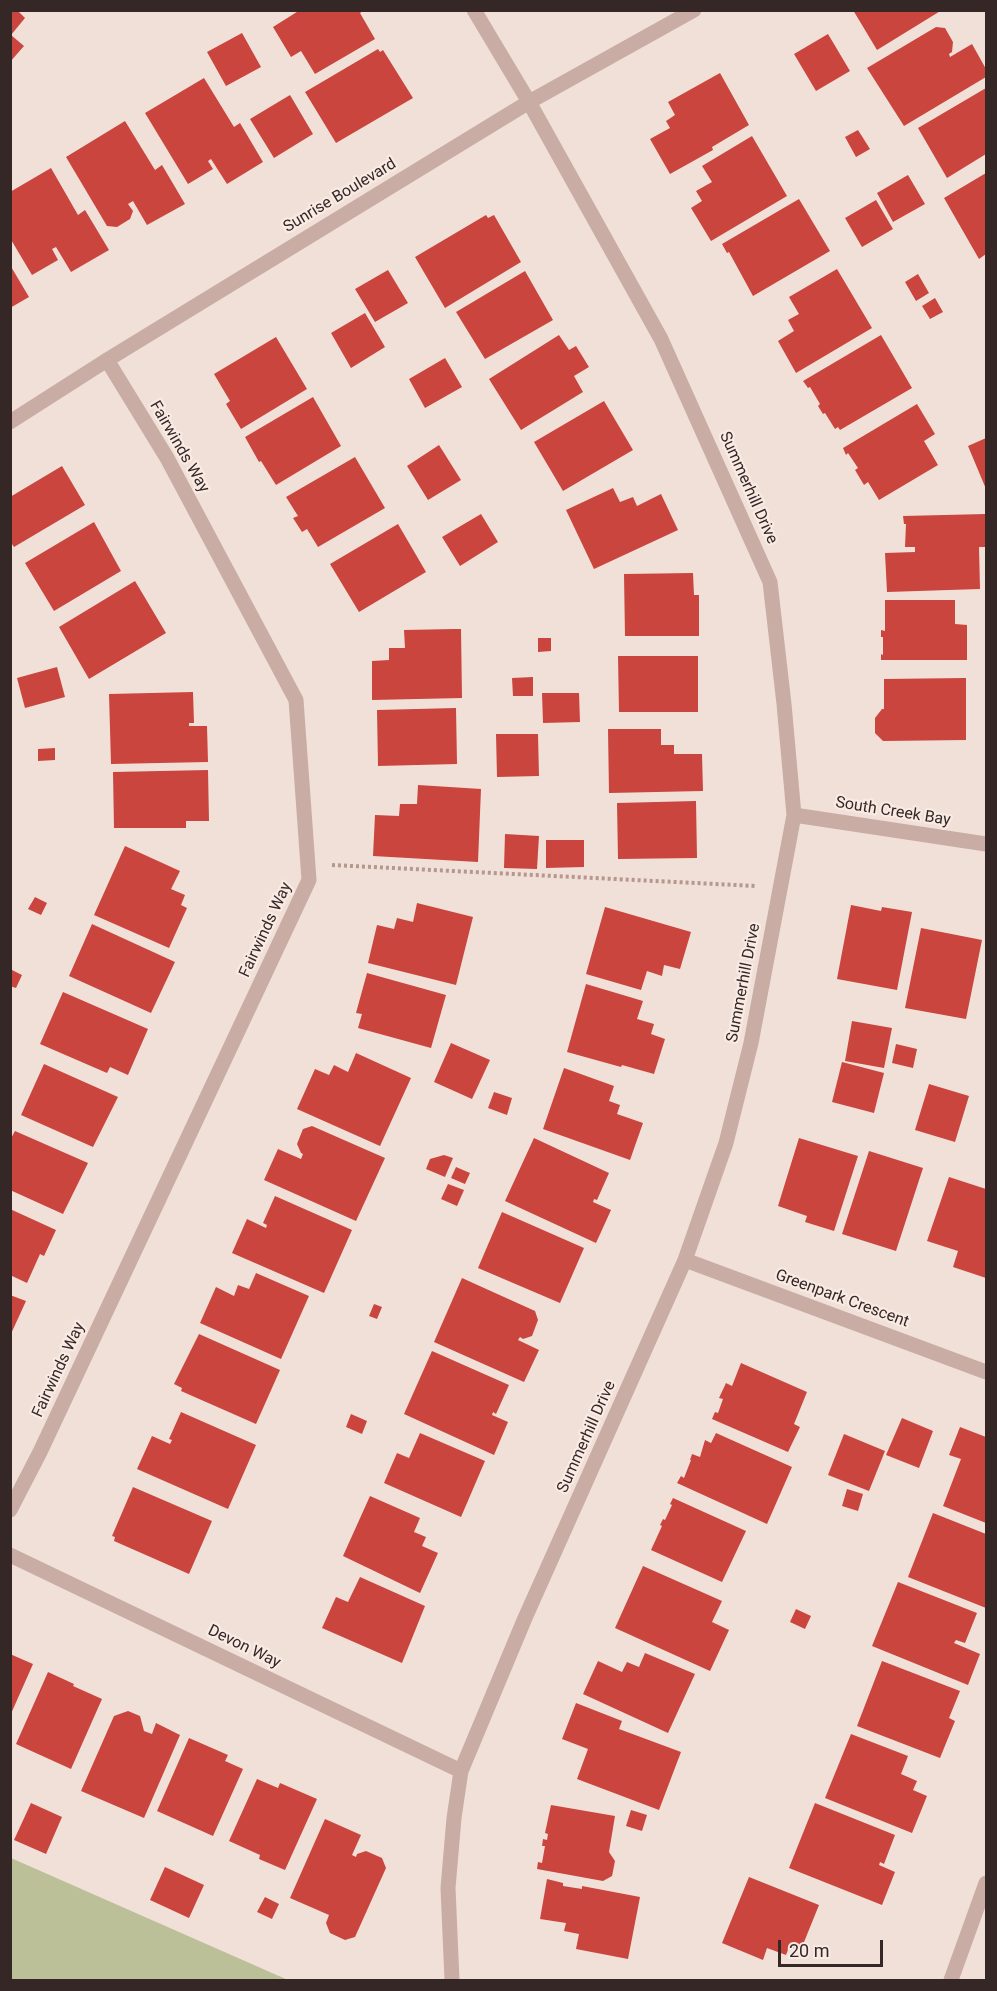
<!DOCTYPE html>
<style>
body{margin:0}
#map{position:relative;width:997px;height:1991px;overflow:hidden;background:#f1e0d8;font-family:Roboto,sans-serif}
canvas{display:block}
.frame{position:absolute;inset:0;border:12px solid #342726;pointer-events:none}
.scale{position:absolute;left:778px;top:1940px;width:105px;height:27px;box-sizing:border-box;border:3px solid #342726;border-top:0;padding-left:8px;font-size:18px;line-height:21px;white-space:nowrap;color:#342726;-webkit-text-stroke:4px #f9ebe4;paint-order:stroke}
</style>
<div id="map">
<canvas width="997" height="1991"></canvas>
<div class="frame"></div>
<div class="scale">20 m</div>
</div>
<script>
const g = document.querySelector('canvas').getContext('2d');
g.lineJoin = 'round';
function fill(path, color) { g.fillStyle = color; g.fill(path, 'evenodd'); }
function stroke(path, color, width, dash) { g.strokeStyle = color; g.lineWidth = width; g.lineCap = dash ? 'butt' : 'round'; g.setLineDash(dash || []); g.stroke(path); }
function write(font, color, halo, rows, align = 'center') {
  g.font = font + ' Roboto,sans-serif'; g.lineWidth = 4.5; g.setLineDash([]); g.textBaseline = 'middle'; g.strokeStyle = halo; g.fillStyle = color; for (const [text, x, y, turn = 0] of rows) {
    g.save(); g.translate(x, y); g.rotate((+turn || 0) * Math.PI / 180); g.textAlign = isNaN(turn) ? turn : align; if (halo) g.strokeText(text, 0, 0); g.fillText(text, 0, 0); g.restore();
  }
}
fill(new Path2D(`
 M11 1858 288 1980H11Z`), '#bbc098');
fill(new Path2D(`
 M10 10H17L25 18 11 35 24 46 10 62Z
 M300 10H364L360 13 375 39 315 74 301 51 291 57 273 27Z
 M853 10H942L877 50Z
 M936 27 945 28 953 42 952 52 949 54 950 57 972 44 986 69V77L904 126 867 68Z
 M242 33 261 67 226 86 207 52Z
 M828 34 850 71 816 91 794 54Z
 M378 49 380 52 383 50 413 98 336 143 305 92Z
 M720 73 749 125 712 147 713 150 670 174 650 139 670 128 666 121 675 115 668 102Z
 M204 78 234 127 240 123 263 162 227 184 211 159 208 161 213 169 188 184 145 113Z
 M986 88V154L947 178 918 128Z
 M290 95 313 134 274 158 250 119Z
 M125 121 155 170 162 165 185 204 147 225 133 201 128 204 133 211 130 219 117 227 107 226 66 157Z
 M858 130 870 149 856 157 845 137Z
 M752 136 787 196 711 241 691 208 702 201 696 191 712 182 702 166Z
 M51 168 78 215 85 210 109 250 71 272 56 247 52 249 58 260 32 275 10 238V192Z
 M986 173V254L979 259 944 198Z
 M908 175 925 204 893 222 877 193Z
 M799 199 830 251 753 296 729 252 727 253 722 244Z
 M876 200 893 229 862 247 845 218Z
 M486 215 488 218 494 215 521 262 445 308 415 257Z
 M10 265 29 297 10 308Z
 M837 269 872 328 796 373 778 341 794 331 788 320 799 314 789 297Z
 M388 270 408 303 375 322 355 289Z
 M525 271 553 320 485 359 456 312Z
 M918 274 929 293 916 301 905 282Z
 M935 298 943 312 930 319 922 306Z
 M365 313 385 347 351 368 331 333Z
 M559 335 569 350 576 346 589 367 574 376 583 392 521 430 489 379Z
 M881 335 912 388 840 430 838 427 835 429 825 413 823 414 818 406 820 404 810 387 808 388 803 381Z
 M276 337 307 389 241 429 226 404 230 401 214 374Z
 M445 358 462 387 425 408 409 379Z
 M313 397 341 446 276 485 261 461 259 462 245 437Z
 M604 401 633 450 563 491 534 442Z
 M917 404 935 434 924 441 938 465 879 500 868 482 864 485 855 470 858 468 848 453 846 455 843 448Z
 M986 438V489L968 446Z
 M439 445 461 480 428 500 407 466Z
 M355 457 385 508 318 547 307 529 302 532 293 518 298 516 286 497Z
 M62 466 85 505 14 547 10 541V497Z
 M613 488 620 502 633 497 637 506 661 494 678 530 594 569 566 510Z
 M481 514 498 542 460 566 442 537Z
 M986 514V547H979L980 589 887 592 885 553 915 552V547H905L906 524H904L903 516Z
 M94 522 121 571 54 611 25 563Z
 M398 524 426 572 359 612 330 564Z
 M693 573 694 595H699V636H625L624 574Z
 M135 581 166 633 89 679 59 627Z
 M885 600H955V624L967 625V660H881V654L883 655V637H881V630L885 631Z
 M454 629H461L462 698 372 700V661L389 660V648H405L404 630Z
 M538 638H551V651L538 652Z
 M618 656H698V712H619Z
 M57 667 65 697 25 708 17 678Z
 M533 677V696H513L512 678Z
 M966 678V740L883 741 875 733V718L882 709H884V679Z
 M193 692 194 723H189V726H207L208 762 111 764 109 694Z
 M542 693H579L580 722 543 723Z
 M456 708 457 764 378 766 377 710Z
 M608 729H661V745H674V754H702L703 791 609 793Z
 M496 734H538L539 776 497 777Z
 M55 748V760L38 761V749Z
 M208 770 209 821H186V828H114L113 772Z
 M418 785 481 789 478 862 373 856 375 815 399 816 400 804H417Z
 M696 801 697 858 618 859 617 803Z
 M505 834 539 836 537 869 504 868Z
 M546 840H584V867L546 868Z
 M125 846 180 871 171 889 185 895 181 905 187 908 169 948 94 915Z
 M35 897 47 903 41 915 28 909Z
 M417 903 473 917 456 985 368 963 377 925 394 929 397 918 413 922Z
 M851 905 881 911 882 907 912 912 897 990 837 979Z
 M605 907 691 932 680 969 664 965 662 976 647 971 641 990 586 974Z
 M92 924 175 962 151 1013 69 976Z
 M921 928 982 940 966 1019 905 1008Z
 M10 969 22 975 16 988 10 986Z
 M367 973 446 995 431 1048 358 1028 362 1014 356 1013Z
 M586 984 643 1001 637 1019 654 1024 651 1034 665 1039 654 1074 622 1065 621 1067 567 1052Z
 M63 992 148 1029 128 1075 110 1067 107 1073 40 1044Z
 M852 1021 892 1028 884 1068 845 1061Z
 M451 1043 490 1060 472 1099 434 1082Z
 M896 1044 917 1049 913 1068 892 1063Z
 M356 1053 411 1078 380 1146 297 1109 315 1069 329 1075 334 1065 348 1072Z
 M842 1062 884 1073 874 1113 832 1102Z
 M44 1064 118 1097 93 1147 21 1115Z
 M564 1068 614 1086 609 1101 620 1105 617 1114 643 1123 630 1160 543 1129Z
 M929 1084 969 1096 955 1142 915 1130Z
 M494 1092 512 1098 507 1115 488 1108Z
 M312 1126 385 1158 356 1221 264 1180 278 1149 301 1159 303 1154 301 1153 297 1144 303 1129Z
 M15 1131 88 1163 63 1214 10 1190V1140Z
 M534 1138 609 1173 597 1200 594 1199 593 1202 611 1210 596 1243 505 1201Z
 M799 1138 858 1156 834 1231 805 1222 807 1216 778 1206Z
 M869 1151 923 1168 896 1251 842 1234Z
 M444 1155 453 1158 445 1177 426 1169 430 1159Z
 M456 1167 470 1173 465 1184 451 1178Z
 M949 1177 986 1189V1278L953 1267 958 1251 927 1241Z
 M448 1184 464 1190 457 1206 441 1199Z
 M275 1196 352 1230 324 1293 232 1253 247 1219 266 1228 267 1225 263 1223Z
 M10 1209 56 1230 44 1256 40 1254 27 1283 10 1275Z
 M502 1212 584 1248 560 1303 478 1268Z
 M256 1273 309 1296 281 1359 200 1323 216 1287 234 1296 238 1285 249 1289Z
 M462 1278 535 1311 538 1320 532 1336 523 1339 520 1337 518 1340 539 1350 524 1382 434 1342Z
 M10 1295 26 1301 10 1336Z
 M374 1304 382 1307 377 1319 369 1316Z
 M199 1334 280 1370 256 1424 181 1391 182 1388 174 1384Z
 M432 1351 509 1385 496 1414 493 1412 492 1415 508 1422 494 1455 404 1414Z
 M741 1363 807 1392 794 1424 800 1427 788 1452 712 1419 715 1412 718 1413 723 1399 719 1398 726 1383 732 1386Z
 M181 1412 256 1445 228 1509 137 1469 152 1436 170 1444 172 1440 169 1439Z
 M351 1414 367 1421 362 1434 346 1427Z
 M902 1418 933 1431 919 1468 886 1455Z
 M960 1427 986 1437V1523L943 1506 961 1459 949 1455Z
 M420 1433 485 1461 461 1517 384 1483 397 1453 409 1458Z
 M716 1433 792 1467 767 1524 677 1483 681 1476 684 1478 691 1460H690L692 1454 700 1457 705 1440 711 1443Z
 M844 1434 885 1451 869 1491 828 1475Z
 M133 1487 212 1521 189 1574 114 1541 115 1537 112 1536Z
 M847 1489 863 1494 858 1511 842 1506Z
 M370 1496 420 1518 414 1532 426 1537 422 1546 438 1553 420 1593 343 1556Z
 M673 1498 746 1531 722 1582 651 1550 662 1526 660 1525 663 1519 665 1520 672 1505 670 1504Z
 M933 1513 986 1534V1608L908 1577Z
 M643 1566 722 1601 712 1622 729 1630 710 1671 615 1628Z
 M360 1577 425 1606 402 1663 322 1628 336 1597 348 1602Z
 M898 1582 977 1613 965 1643 956 1640 954 1643 980 1654 968 1685 872 1646Z
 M796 1609 811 1616 805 1629 790 1622Z
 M645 1653 695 1674 668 1733 583 1694 598 1661 622 1672 627 1662 639 1667Z
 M10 1654 33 1664 10 1716Z
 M882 1661 960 1691 949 1718 955 1721 940 1758 857 1726Z
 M48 1672 74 1684 73 1686 102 1699 71 1769 16 1744Z
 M576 1703 622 1721 619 1729 681 1752 659 1810 577 1779 588 1749 562 1739Z
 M128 1711 140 1716 144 1731 152 1734 156 1723 180 1735 144 1818 81 1791 114 1716Z
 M851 1734 908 1756 901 1774 917 1781 913 1790 927 1796 912 1833 825 1798Z
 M189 1738 228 1755 225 1761 243 1769 213 1836 157 1811Z
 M257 1779 278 1788 280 1783 317 1799 285 1870 259 1859 260 1855 229 1841Z
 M31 1803 62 1817 46 1854 14 1840Z
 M815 1803 895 1835 884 1864 880 1862 879 1865 895 1872 882 1905 789 1868Z
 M551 1805 615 1816 609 1852 615 1861 612 1876 603 1881 537 1869 538 1862 542 1863 545 1846H542L543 1839 547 1840 548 1834 545 1833Z
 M631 1810 647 1815 642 1831 626 1826Z
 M325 1819 361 1835 352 1855 356 1857 357 1854 366 1851 382 1858 386 1868 355 1937 345 1940 330 1933 326 1923 329 1915 290 1898Z
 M165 1867 204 1885 189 1918 150 1900Z
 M749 1877 819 1905 800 1952 789 1947 786 1955 767 1948 763 1960 722 1943Z
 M547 1879 563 1883V1886L582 1889V1886L640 1897 628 1959 576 1949 579 1934 564 1931 566 1923 540 1919Z
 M265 1897 279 1904 272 1919 257 1912Z`), '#c9453e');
stroke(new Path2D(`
 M332 865 756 886`), '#b5978e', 4, [3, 3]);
stroke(new Path2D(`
 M10 422 107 360 529 102 694 10
 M794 815 986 844
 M685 1260 986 1372
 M10 1510 40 1452 309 880 296 700 167 458 107 360
 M10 1555 461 1771
 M452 1980 448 1888 454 1818 461 1771 525 1618 685 1260 726 1143 751 1043 794 815 784 704 770 582 661 339 529 102 474 10
 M951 1980 986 1883`), '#c9ada4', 15);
write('16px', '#342726', '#f9ebe4', [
 ["Sunrise Boulevard",340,196,-31],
 ["Fairwinds Way",179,447,60],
 ["Summerhill Drive",748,488,66],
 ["South Creek Bay",893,812,9],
 ["Fairwinds Way",266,930,-65],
 ["Summerhill Drive",744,983,-79],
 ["Greenpark Crescent",842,1299,20],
 ["Fairwinds Way",59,1370,-65],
 ["Summerhill Drive",587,1437,-66],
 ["Devon Way",244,1647,26]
]);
</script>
